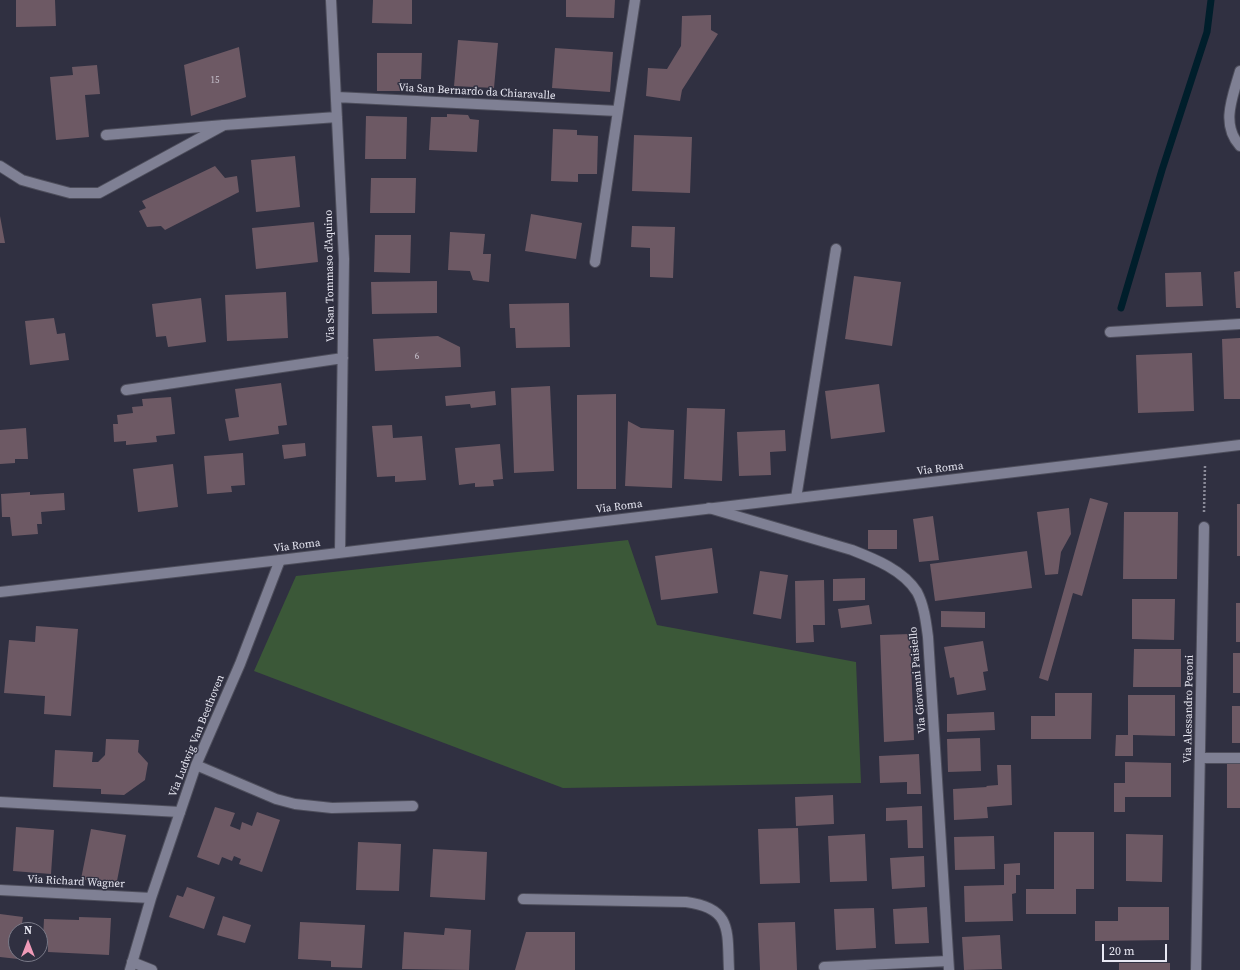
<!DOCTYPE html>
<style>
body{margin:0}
#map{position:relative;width:1240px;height:970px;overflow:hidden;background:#303041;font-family:"Source Serif 4",serif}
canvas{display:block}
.north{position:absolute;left:8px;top:922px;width:40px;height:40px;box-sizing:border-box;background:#303041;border:1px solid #7a7a88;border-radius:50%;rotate:0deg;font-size:11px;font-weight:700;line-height:16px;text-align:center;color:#e8e8f3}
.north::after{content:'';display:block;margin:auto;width:14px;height:18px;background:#ef9ab8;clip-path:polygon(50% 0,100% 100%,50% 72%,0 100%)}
.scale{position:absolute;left:1102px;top:944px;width:65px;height:18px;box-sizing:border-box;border:2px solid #e8e8f3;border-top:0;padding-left:5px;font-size:12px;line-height:14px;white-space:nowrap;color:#e8e8f3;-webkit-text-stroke:3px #303041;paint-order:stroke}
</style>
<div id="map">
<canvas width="1240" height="970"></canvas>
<div class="north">N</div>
<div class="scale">20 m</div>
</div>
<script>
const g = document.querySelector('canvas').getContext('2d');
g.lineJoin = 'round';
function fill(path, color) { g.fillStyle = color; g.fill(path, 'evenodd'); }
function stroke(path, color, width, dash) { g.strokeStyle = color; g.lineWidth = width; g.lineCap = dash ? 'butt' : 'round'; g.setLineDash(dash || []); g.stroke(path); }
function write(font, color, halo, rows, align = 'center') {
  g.font = font + ' "Source Serif 4",serif'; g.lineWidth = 3; g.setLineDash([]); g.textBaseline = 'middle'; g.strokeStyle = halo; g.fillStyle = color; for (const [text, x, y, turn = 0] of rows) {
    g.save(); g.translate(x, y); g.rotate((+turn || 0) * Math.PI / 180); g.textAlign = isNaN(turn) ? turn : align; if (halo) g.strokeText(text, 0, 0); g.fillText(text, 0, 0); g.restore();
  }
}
fill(new Path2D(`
 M628 540 657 625 856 662 861 783 563 788 254 671 296 576Z`), '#3b5838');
stroke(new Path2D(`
 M1121 308 1162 170 1207 32 1211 0`), '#001e2b', 7);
fill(new Path2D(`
 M16 0H55L56 26 16 27Z
 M373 0H412V24L372 23Z
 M566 0H615L614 18 566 17Z
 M711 15V30L718 34 682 90 680 101 646 96 648 68 667 69 681 46 682 16Z
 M458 40 498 43 494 88 454 86Z
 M239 47 246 97 191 116 184 65Z
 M555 48 613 52 610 92 552 88Z
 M377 53H422L421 79H400V91H377Z
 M97 65 100 94 85 95 89 137 56 140 50 77 73 75 72 67Z
 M447 114 468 115 470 119 479 120 477 152 429 150 431 117H447Z
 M366 116 407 117 406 159H365Z
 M553 129 577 130V135L598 136 597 174H578V182L551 181Z
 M634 135 692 137 690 193 632 191Z
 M295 156 300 207 256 212 251 160Z
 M215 166 225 178 237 176 239 192 165 230 161 226 147 227 139 211 146 208 142 201Z
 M371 178H416L415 213H370Z
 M531 214 582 223 576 259 525 251Z
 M0 216 5 243H0Z
 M314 222 318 262 256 269 252 228Z
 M632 226 675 227 673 278 650 277V248L631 247Z
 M450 232 485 234 483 254H491L489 282 473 280 470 271 448 270Z
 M375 235H411L410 273 374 272Z
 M1240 271V308H1236L1234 272Z
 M1201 272 1203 306 1166 307 1165 273Z
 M854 276 901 282 892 346 845 339Z
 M437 281V313L372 314 371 282Z
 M286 292 288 338 227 341 225 295Z
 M201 298 206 342 168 347 166 336 156 337 152 304Z
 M569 303 570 347 516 348 515 328H510L509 304Z
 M54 318 57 334 65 333 69 360 30 365 25 321Z
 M438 336 460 347 461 367 375 371 373 339Z
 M1240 338V399H1224L1222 339Z
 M1192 353 1194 411 1138 413 1136 355Z
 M281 383 287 425 278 426 279 434 229 441 225 419 239 417 235 389Z
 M879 384 885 432 831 439 825 391Z
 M550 386 554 471 514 473 511 388Z
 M495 391 496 405 471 408 470 404 446 406 445 396Z
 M616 394V489H577V395Z
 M171 397 175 434 156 436 157 442 126 445V441L114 442 113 424H118L117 415 133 413 132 407 143 406 142 399Z
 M687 408 725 409 722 481 684 479Z
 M628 421 641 428 674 430 672 488 625 486Z
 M392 425 393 438 422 436 426 480 395 482V476L377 477 372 426Z
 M26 428 28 459H15V463L0 464V430Z
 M785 430 786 451 770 452 771 475 739 476 737 432Z
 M305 443 306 456 284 459 282 445Z
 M500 444 503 479 493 480 494 486 475 487V483L459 485 455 448Z
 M243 453 245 485 231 486 232 492 207 494 204 456Z
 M173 464 178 507 138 512 133 469Z
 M30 492V495L64 493 65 510 41 512 42 524H37L38 534 12 536 10 517H2L1 494Z
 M1090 498 1108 503 1082 596 1073 593 1048 681 1039 678Z
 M1237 504H1240V556H1237Z
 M1069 508 1071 534 1061 552 1058 574 1045 575 1037 512Z
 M1124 512H1178L1177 579H1123Z
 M933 516 939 560 919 562 913 519Z
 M868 530H897V549H868Z
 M712 548 718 593 661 600 655 556Z
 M1027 551 1032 588 935 601 930 564Z
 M760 571 788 575 781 619 753 614Z
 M865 578V600L833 601V579Z
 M824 580 825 625H813L814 642 796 643 795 581Z
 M1132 599H1175L1174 640 1132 639Z
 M1236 603H1240V642H1236Z
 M869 605 872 624 841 628 838 609Z
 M941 611 985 612V628L941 627Z
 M36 626 78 629 71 716 44 714 45 696 4 693 9 640 35 642Z
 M910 634 914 740 884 742 880 635Z
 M983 641 988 671 983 672 986 690 957 695 954 677 950 678 944 647Z
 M1134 649H1181V687H1133Z
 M1233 653H1240V693H1233Z
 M1055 693H1092L1091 739H1031V716H1055Z
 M1128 695H1175V736L1133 735V756H1115L1116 735H1128Z
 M1232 706H1240V743H1232Z
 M994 712 995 730 947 732V714Z
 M980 738 981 771 948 772 947 739Z
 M106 739 139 740 138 752 148 763 145 780 124 795 101 794V789L53 787 55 750 93 752 92 762H98L105 755Z
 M919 754 921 794H907V782L880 783 879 756Z
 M1125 762 1171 763V797H1125V812H1114V783H1125Z
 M1227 764H1240V808H1227Z
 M997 765H1011L1012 805 987 807 988 818 954 820 953 789 987 787 986 786 998 785Z
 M833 795 834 824 796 826 795 797Z
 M922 806 923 848H908L907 820 886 821V808Z
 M215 807 235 813 230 826 240 830 242 822 252 826 257 812 280 820 262 872 239 864 241 859 234 856 232 861 222 857 219 865 197 857Z
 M16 827 54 830 51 874 13 871Z
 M798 828 800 883 760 884 758 829Z
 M91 829 126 835 116 886 81 879Z
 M1054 832H1094V889H1076V914H1026V889H1054Z
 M865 834 867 881 830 882 828 836Z
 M1126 834 1163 835 1162 882 1126 881Z
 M994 836 995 869 955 870 954 837Z
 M358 842 401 844 399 891 356 890Z
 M433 849 487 852 485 900 430 897Z
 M924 856 925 887 892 889 890 858Z
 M1020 863V875H1016V893L1012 894 1013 921 965 922 964 886 1004 885V864Z
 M187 887 215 897 204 929 169 917 177 895 183 897Z
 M927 907 929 943 895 944 893 909Z
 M1118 907H1169V940L1095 941V921H1118Z
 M874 908 876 948 836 950 834 909Z
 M0 914 23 917 21 930H16V954H19L18 959 0 957Z
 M223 916 251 925 245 943 217 935Z
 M79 917 111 918 109 955 48 952V940L43 939 44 919 79 920Z
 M300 922 365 925 362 968 331 967V961L298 959Z
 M795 922 797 970H760L758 923Z
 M445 928 471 930 469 970 402 969 404 932 444 935Z
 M526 932H575V970H515Z
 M1000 935 1002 969 964 970 962 937Z
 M1119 963H1170V970H1119Z`), '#6d5964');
const service = new Path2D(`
 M1240 71C1233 96 1220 124 1240 146
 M106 135 224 125
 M796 498 836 249
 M0 802 180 812
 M132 962 152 970`);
const minor = new Path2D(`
 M331 0 344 259 340 552
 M336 97 618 111
 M0 166 22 180 40 185 70 193H99L224 125 337 117
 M595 262 635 0
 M1110 332 1240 324
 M126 390 343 358
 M709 508 852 550C875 559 903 570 917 592 924 605 926 622 928 637L949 970
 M1200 758H1240
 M196 765 276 799 295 804 332 808 413 806
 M0 890 151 898
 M523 899 686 902C733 908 727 932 729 970
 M824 967 948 961
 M130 970 151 898 196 765 240 664 280 560
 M1196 970 1204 527`);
const tertiary = new Path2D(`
 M0 592 280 560 1240 445`);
stroke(service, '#4e4e5c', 12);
stroke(minor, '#4e4e5c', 12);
stroke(tertiary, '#4e4e5c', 12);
stroke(new Path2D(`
 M1204 512 1205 466`), '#8b8b99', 2.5, [2, 2]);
stroke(service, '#7f8094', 10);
stroke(minor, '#7f8094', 10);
stroke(tertiary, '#7f8094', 10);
write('9px', '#c9c4cf', null, [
 ["15",215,81],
 ["6",417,357]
]);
write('11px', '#e8e8f3', '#303041', [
 ["Via San Bernardo da Chiaravalle",477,92,3],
 ["Via San Tommaso d'Aquino",330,276,-91],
 ["Via Roma",940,469,-7],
 ["Via Roma",619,507,-7],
 ["Via Roma",297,546,-7],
 ["Via Giovanni Paisiello",918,680,-95],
 ["Via Alessandro Peroni",1189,709,-89],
 ["Via Ludwig Van Beethoven",197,736,-68],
 ["Via Richard Wagner",76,882,3]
]);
</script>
